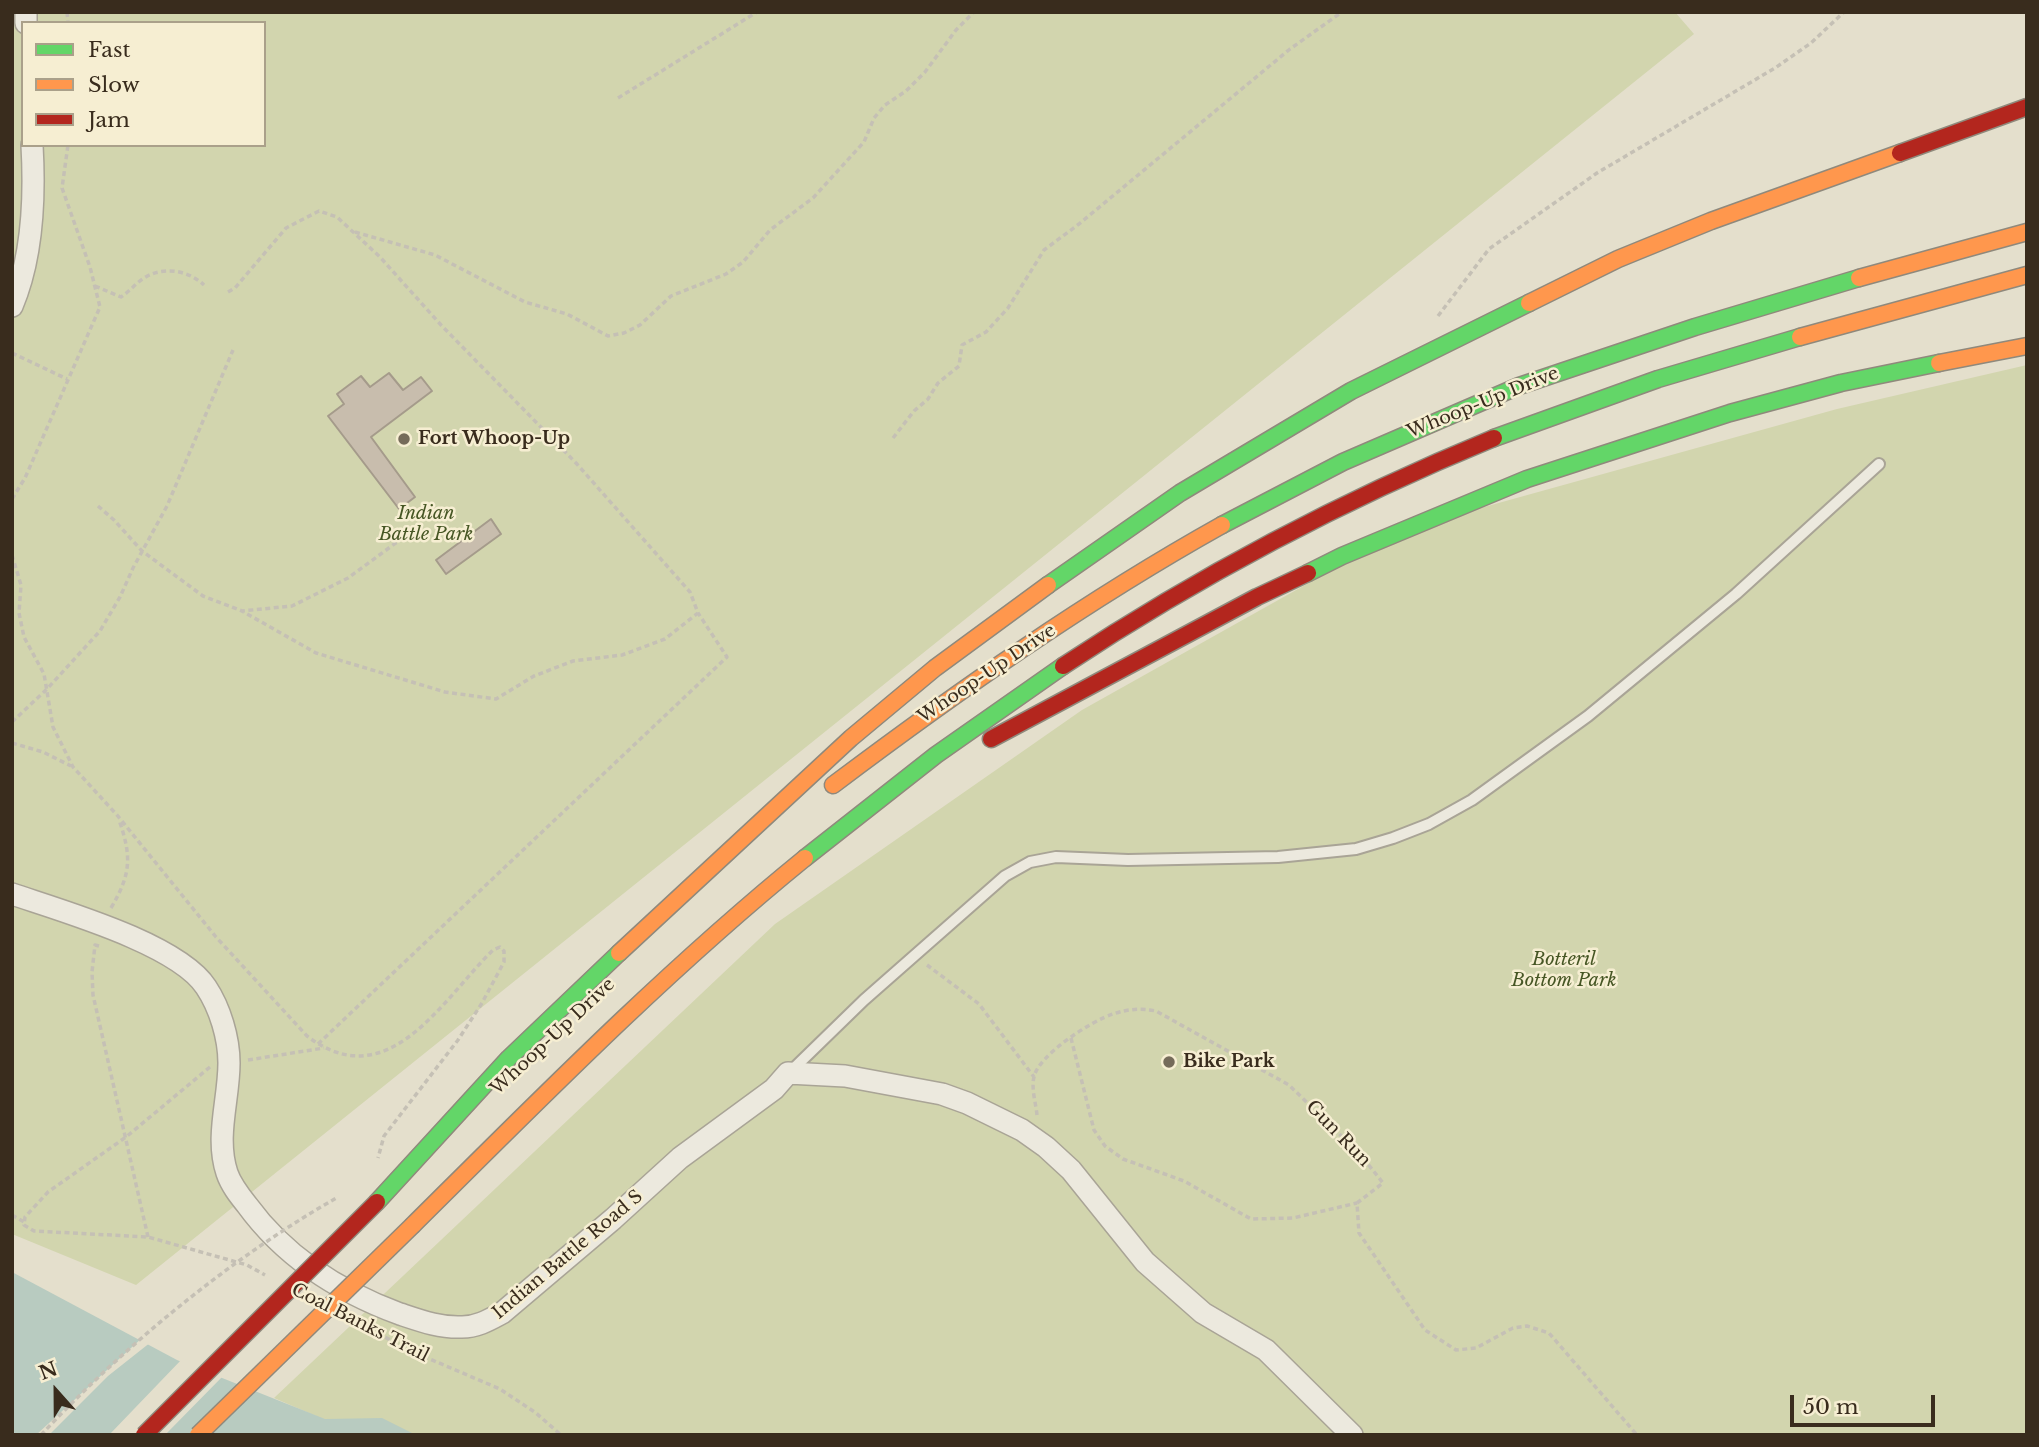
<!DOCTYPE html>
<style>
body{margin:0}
#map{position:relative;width:2039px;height:1447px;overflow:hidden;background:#e4dfcc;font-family:"Libre Baskerville",serif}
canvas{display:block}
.frame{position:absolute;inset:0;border:14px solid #392c1d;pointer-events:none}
.legend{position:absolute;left:21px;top:21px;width:245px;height:126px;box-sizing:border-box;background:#f6eed2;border:2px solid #aaa08a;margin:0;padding:9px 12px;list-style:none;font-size:21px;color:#392c1d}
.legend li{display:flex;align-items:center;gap:14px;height:35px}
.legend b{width:35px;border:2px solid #aaa08a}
.north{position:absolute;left:21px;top:1356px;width:70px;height:70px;-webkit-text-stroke:5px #f6eed2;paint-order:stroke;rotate:339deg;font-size:19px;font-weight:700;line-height:28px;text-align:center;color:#392c1d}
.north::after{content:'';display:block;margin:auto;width:24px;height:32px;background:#392c1d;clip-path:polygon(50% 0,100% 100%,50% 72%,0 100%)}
.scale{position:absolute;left:1790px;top:1395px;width:145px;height:32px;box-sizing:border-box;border:4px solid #392c1d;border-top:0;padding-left:9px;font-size:21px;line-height:24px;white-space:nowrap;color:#392c1d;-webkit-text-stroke:5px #f6eed2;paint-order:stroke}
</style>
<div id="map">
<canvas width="2039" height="1447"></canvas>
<div class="frame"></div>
<ul class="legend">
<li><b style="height:9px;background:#63d668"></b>Fast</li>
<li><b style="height:9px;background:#ff974d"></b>Slow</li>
<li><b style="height:9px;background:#b3261e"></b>Jam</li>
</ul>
<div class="north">N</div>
<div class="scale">50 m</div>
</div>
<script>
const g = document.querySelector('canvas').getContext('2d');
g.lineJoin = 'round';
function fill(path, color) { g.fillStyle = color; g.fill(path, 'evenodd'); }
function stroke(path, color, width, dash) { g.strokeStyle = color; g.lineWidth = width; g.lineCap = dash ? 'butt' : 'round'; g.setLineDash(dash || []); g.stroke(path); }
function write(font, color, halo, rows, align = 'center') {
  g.font = font + ' "Libre Baskerville",serif'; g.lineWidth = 5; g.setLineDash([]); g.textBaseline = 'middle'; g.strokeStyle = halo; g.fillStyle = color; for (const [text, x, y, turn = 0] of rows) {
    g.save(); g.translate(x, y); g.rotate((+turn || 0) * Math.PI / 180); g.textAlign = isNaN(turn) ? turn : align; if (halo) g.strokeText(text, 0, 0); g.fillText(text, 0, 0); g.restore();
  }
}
fill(new Path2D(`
 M12 12H1675L1694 34 136 1285 12 1234ZM23 23H264V145H23Z
 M2027 365V1435H360L274 1398 775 924 1082 710 1405 529 1837 409Z`), '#d2d5ae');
fill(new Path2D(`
 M12 1272 177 1360 325 1419 382 1418 416 1435H12Z`), '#b8cbc0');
fill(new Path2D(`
 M143 1337 151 1342 108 1376 49 1435H36Z
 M183 1358 224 1375 165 1435H109Z`), '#e4dfcc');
const building = new Path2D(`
 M389 373 403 390 421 377 432 391 371 437 415 497 399 509 328 416 344 404 337 394 361 376 370 387Z
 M491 519 501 534 446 574 436 560Z`);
fill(building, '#c8bdad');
stroke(building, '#a59b8b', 2);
const lane = new Path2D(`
 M791 1071 864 1000 914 956 1005 876 1030 862 1056 857 1128 860 1278 857 1356 849 1393 838 1429 824 1472 800 1588 716 1736 594 1879 464`);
const street = new Path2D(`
 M26 12V23
 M12 306C33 257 35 197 32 145
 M12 894C62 911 178 944 206 987 220 1008 229 1038 229 1063 229 1100 215 1137 227 1173 231 1185 239 1195 247 1205 285 1257 340 1292 400 1314 421 1321 440 1328 462 1327 477 1327 489 1320 502 1313L613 1219 680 1158 774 1089 788 1073 845 1076 942 1094 967 1103 1022 1130 1046 1147 1071 1170 1145 1262 1203 1313 1266 1350 1352 1435`);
const fast = new Path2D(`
 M1494 438 1658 379 1800 337
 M1222 525 1343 462 1519 386 1695 327 1859 278
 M1308 573 1342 556 1527 479 1730 413 1841 383 1939 363
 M1048 585 1180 493 1351 391 1529 303
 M805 858 936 755 1063 666
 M377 1202 509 1058 619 953`);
const slow = new Path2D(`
 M1859 278 2027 232
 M1529 303 1618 259 1711 221 1900 153
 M1800 337 2027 275
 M1939 363 2027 346
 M833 785C958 691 1086 601 1222 525
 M619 953 851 738 935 668 1048 585
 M413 1225C540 1099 666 971 805 858`);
const jam = new Path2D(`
 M1900 153 2027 107
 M1063 666C1199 576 1343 500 1494 438
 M991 739 1257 597 1308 573`);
stroke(lane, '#a9a496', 14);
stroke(street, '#a9a496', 24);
stroke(fast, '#8f897c', 19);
stroke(slow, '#8f897c', 19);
stroke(jam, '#8f897c', 19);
stroke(new Path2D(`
 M67 12 68 23
 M618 98 757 12
 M355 232 435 255 525 302 567 314 608 336 624 333 640 325 671 296 726 274 743 262 770 230 813 198 864 142 874 118 885 105 906 91 925 72 956 30 974 12
 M95 286 121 297C130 291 136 283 144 278 163 266 188 270 204 285
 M228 292 235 288 286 228 319 211 337 217 380 257 441 325 576 463 690 592 698 613 665 639 622 655 573 661 534 676 496 699 445 692 316 653 242 611
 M1438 316 1489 249 1597 173 1775 68 1811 43 1844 12
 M12 353 67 379
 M893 438 914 411 928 399 938 383 959 366 962 345 986 332 1008 308 1044 250 1079 224 1290 49 1342 12
 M12 499 25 478 100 307 90 267 62 188 68 145
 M98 506 114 520 142 551 203 596 242 611 292 606 348 578 408 534
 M12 555 21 585 19 613 24 637 44 674 53 727 73 767 117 815 216 937 307 1036C388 1098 442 1000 493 950L500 947 504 951V962L482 1003 458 1040 384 1136 378 1158
 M12 722 47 689 100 631 120 597 133 568 167 506 233 350
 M12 743 43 752 71 766
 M111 908C131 874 132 857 119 820
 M99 946 95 945 92 972 93 995 148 1237
 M927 965 979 1004 1034 1077
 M1071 1038 1094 1130 1105 1146 1123 1159 1184 1181 1251 1219 1293 1218 1357 1203
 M318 1044 727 657 698 613
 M248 1060 324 1048
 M210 1067 126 1137 48 1192 25 1217 24 1225 34 1231 148 1237 247 1265 265 1275
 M1037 1115C1036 1104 1031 1088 1034 1077 1038 1055 1093 1020 1113 1014 1128 1009 1140 1008 1156 1011L1289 1085 1360 1154 1383 1183 1357 1203 1359 1233 1425 1330 1456 1350 1476 1348 1513 1328 1527 1326 1549 1333 1637 1435
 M12 1215 24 1222
 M355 1322 418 1354 500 1389 536 1413 561 1435`), '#c5c0b5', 3.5, [5, 3.5]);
stroke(lane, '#ece9de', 10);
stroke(street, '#ece9de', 21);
stroke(fast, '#63d668', 16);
stroke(slow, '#ff974d', 16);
stroke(jam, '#b3261e', 16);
const slowBridge = new Path2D(`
 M198 1435 413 1225`);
const jamBridge = new Path2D(`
 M144 1435 377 1202`);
stroke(slowBridge, '#8f897c', 19, []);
stroke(jamBridge, '#8f897c', 19, []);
stroke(new Path2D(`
 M41 1435C125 1345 231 1258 338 1197`), '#c5c0b5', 3.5, [5, 3.5]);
stroke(slowBridge, '#ff974d', 16);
stroke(jamBridge, '#b3261e', 16);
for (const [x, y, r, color] of [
 [404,439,7,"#756b5a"],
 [1169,1062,7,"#756b5a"]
]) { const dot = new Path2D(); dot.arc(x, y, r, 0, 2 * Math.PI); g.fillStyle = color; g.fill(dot); stroke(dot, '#f6eed2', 2.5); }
write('18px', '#392c1d', '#f6eed2', [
 ["Whoop-Up Drive",1483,403,-22],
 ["Whoop-Up Drive",987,674,-34],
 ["Whoop-Up Drive",553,1037,-43],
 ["Gun Run",1338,1134,46],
 ["Indian Battle Road S",568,1255,-40],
 ["Coal Banks Trail",360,1323,27]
]);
write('bold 18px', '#392c1d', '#f6eed2', [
 ["Fort Whoop-Up",418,439],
 ["Bike Park",1183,1062]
], 'left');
write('italic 18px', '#465624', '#f6eed2', [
 ["Indian",426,514],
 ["Battle Park",426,535],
 ["Botteril",1564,960],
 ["Bottom Park",1564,981]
]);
</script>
